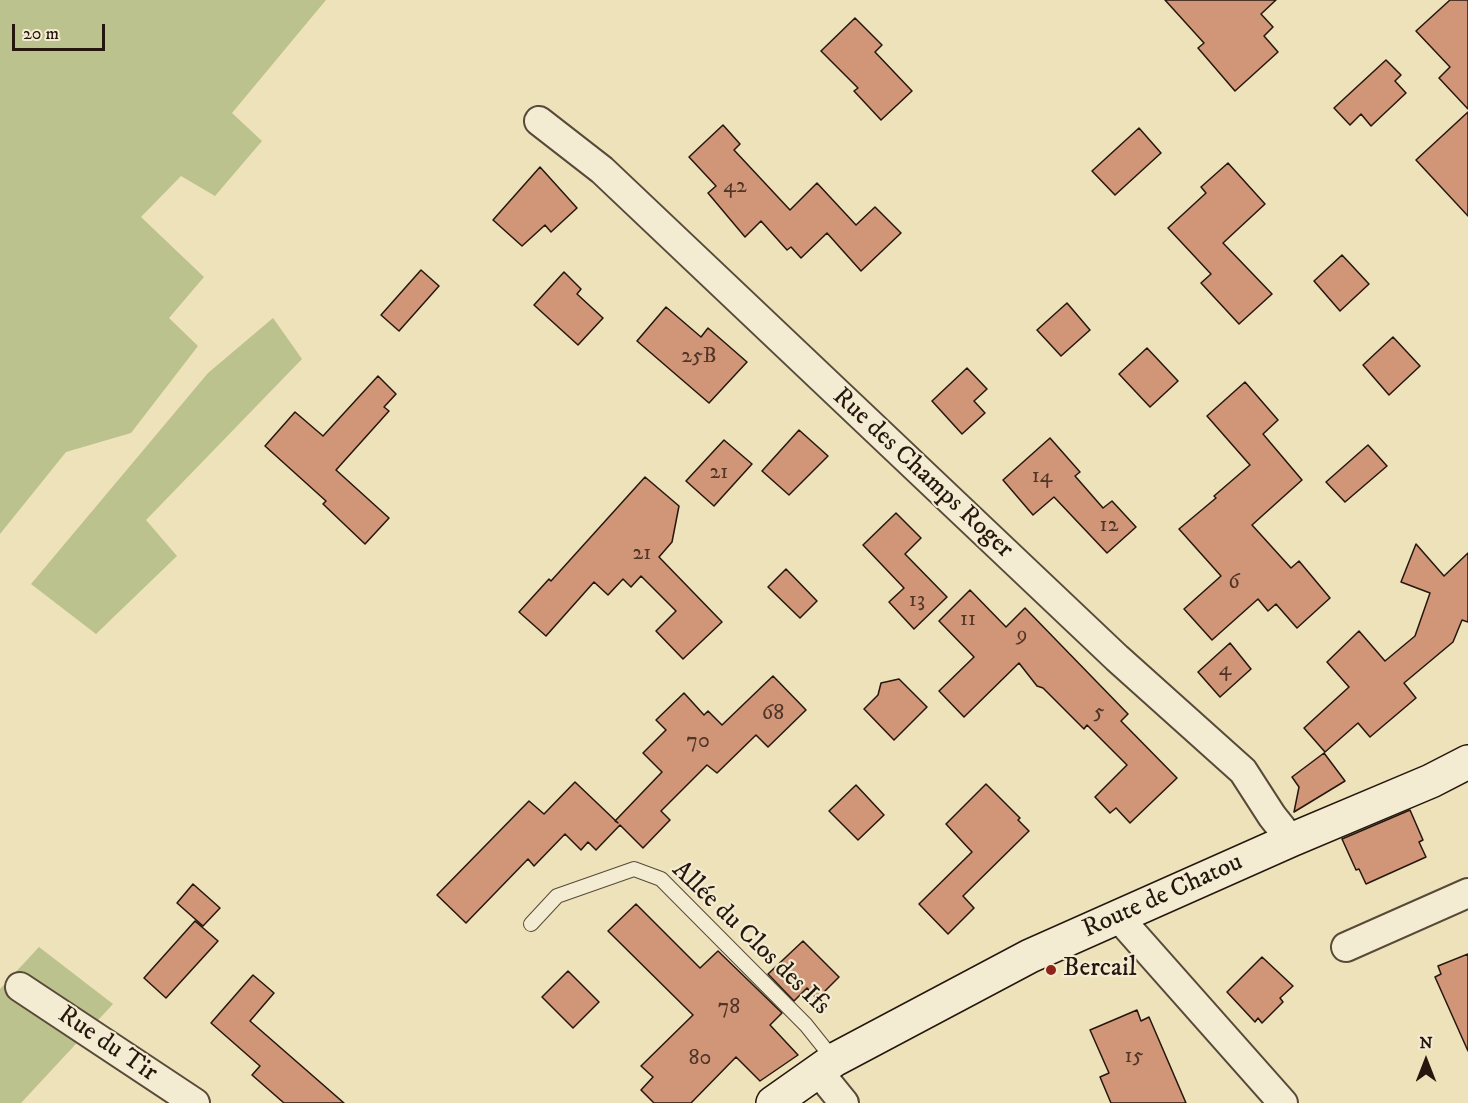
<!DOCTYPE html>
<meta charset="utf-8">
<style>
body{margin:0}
#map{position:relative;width:1468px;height:1103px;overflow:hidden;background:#ede2b9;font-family:"IM FELL DW Pica",serif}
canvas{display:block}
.north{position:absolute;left:1396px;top:1031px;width:60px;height:60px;-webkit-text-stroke:4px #f3ecd2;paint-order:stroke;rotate:0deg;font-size:16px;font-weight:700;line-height:24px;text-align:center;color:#26170e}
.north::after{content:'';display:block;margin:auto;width:21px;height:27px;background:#26170e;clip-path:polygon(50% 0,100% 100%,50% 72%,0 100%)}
.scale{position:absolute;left:12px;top:24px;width:93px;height:27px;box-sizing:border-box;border:3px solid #26170e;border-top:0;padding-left:8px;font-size:18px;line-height:21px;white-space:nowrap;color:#26170e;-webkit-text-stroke:4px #f3ecd2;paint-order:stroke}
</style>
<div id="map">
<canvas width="1468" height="1103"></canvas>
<div class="north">N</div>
<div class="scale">20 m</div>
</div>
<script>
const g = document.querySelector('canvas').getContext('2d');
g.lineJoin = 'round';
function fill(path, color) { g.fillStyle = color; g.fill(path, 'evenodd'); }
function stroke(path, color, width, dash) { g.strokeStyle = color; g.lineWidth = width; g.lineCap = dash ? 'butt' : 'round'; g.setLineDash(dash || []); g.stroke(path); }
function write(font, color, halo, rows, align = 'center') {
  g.font = font + ' "IM FELL DW Pica",serif'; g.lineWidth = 4.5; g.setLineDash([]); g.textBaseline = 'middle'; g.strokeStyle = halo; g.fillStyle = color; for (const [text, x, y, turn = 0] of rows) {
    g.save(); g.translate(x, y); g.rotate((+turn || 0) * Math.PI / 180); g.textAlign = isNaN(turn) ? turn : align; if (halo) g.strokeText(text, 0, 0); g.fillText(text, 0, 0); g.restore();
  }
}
fill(new Path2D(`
 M0 0H326L232 113 262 141 215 196 181 176 141 217 204 277 169 318 198 346 131 433 66 452 0 534Z
 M273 318 302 359 146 520 177 556 96 634 31 584 208 373Z
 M39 947 113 1004 21 1103H0V989Z`), '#bcc28d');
const building = new Path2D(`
 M1165 0H1276L1261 14 1273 27 1264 36 1278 52 1235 91 1198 48 1204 43Z
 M1450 0H1468V109L1439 78 1450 67 1416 31Z
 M855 18 882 45 875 52 912 91 881 120 854 91 858 88 821 51Z
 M1386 60 1401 75 1395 81 1406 93 1371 126 1361 114 1350 125 1334 108Z
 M1468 112V216L1416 160Z
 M723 125 740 144 734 150 790 210 817 183 856 225 875 207 901 233 861 271 827 233 801 258 791 247 787 250 761 221 745 237 708 193 716 186 689 157Z
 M1139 128 1161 153 1115 195 1092 171Z
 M1228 163 1265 204 1223 243 1272 294 1239 324 1201 283 1211 274 1168 228 1206 193 1201 187Z
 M540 167 577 208 551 232 545 225 522 246 493 220Z
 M1342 255 1369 284 1340 311 1314 281Z
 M421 270 439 286 399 331 381 315Z
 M564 272 581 289 577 294 603 318 578 345 534 305Z
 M1067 303 1090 330 1061 356 1037 330Z
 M666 307 701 337 708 328 747 362 709 403 637 341Z
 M1393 337 1420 366 1389 395 1363 365Z
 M1147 348 1178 381 1150 407 1119 374Z
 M967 368 987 389 974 401 985 413 962 434 932 401Z
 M378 376 396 394 384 407 389 411 336 470 389 518 365 544 323 504 326 501 265 446 295 412 323 436Z
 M1245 382 1278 420 1263 434 1302 480 1252 525 1291 568 1299 561 1330 598 1297 628 1276 604 1268 611 1258 599 1212 640 1184 609 1221 576 1179 529 1216 498 1214 496 1250 465 1207 416Z
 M799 430 828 456 789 495 762 471Z
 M1050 438 1080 472 1075 476 1103 508 1112 501 1136 527 1107 553 1054 497 1033 515 1003 480Z
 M724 440 752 464 714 506 686 481Z
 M1368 445 1387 466 1345 502 1326 482Z
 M645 477 679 506 672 542 659 557 722 622 683 659 656 631 676 611 641 576 631 587 623 579 608 595 594 582 546 636 519 612 549 579 551 581Z
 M896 513 921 538 905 554 947 597 914 629 889 602 904 588 863 545Z
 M1416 544 1444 576 1468 553V622L1462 620 1453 642 1404 683 1416 698 1370 737 1358 723 1325 752 1304 728 1349 687 1327 662 1359 631 1385 661 1415 636 1430 593 1401 582Z
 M786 569 817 601 800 618 768 587Z
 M970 590 1006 627 1025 608 1128 714 1121 721 1177 778 1130 823 1116 808 1110 813 1095 797 1127 765 1087 725 1084 729 1043 688 1037 686 1019 663 964 717 939 691 974 657 939 621Z
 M1230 643 1251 669 1220 697 1198 672Z
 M773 676 806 710 768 747 756 735 717 773 707 765 661 811 670 820 643 848 620 825 596 850 588 842 581 850 565 834 534 866 528 859 466 923 437 895 529 801 544 814 575 782 618 823 615 821 662 772 643 753 666 730 656 720 684 693 704 715 708 711 722 725Z
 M899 679 927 707 894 740 864 709 878 695 881 683Z
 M1324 753 1345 781 1294 812 1299 787 1292 777Z
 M986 784 1020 818 1018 820 1029 831 963 896 974 908 948 934 919 904 972 852 946 824Z
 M856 785 884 815 858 840 829 811Z
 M1410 810 1423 840 1419 842 1426 857 1366 884 1359 869 1356 870 1342 839Z
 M193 884 220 908 203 926 177 903Z
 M636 904 700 968 718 951 782 1013 770 1025 798 1055 760 1081 736 1057 691 1103H654L641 1090 653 1077 641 1066 693 1015 608 931Z
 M195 921 218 941 166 998 144 978Z
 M803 941 839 977 817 999 807 988 794 1001 768 974Z
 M1468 954V1051L1435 977 1441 974 1438 966Z
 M1262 957 1293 986 1280 998 1283 1002 1262 1023 1258 1018 1255 1022 1227 992Z
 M568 971 599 1002 573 1028 542 997Z
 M253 975 274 993 250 1021 344 1103H284L252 1075 260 1066 211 1023Z
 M1137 1010 1141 1021 1149 1017 1186 1103H1111L1100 1077 1109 1073 1090 1030Z`);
fill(building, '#d19578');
stroke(building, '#26170e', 1.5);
const lane = new Path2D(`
 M531 924 557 896 634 869 661 879 806 1025 834 1060`);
const street = new Path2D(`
 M539 121 602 170 1117 658 1243 771 1272 816 1291 840
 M1119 918 1283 1103
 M1346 947 1468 893
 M20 987 195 1103
 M818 1071 844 1103`);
const secondary = new Path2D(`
 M773 1103 834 1060 1030 956 1291 840 1431 781 1468 762`);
stroke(lane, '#584a39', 16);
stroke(street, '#584a39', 32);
stroke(secondary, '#26170e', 36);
stroke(lane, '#f3ecd2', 14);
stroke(street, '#f3ecd2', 28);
stroke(secondary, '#f3ecd2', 33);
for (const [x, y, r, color] of [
 [1051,970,6,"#8f2418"]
]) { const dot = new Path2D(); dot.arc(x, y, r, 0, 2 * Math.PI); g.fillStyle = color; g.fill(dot); stroke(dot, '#f3ecd2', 2); }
write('22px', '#513628', null, [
 ["42",735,187],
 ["25B",699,357],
 ["21",719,473],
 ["14",1042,477],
 ["12",1109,526],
 ["21",642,554],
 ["6",1234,583],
 ["13",917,601],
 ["11",968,620],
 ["9",1022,636],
 ["4",1225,670],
 ["5",1099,713],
 ["68",773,714],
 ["70",698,742],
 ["78",729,1008],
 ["15",1134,1057],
 ["80",700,1059]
]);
write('26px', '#26170e', '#f3ecd2', [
 ["Rue des Champs Roger",922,474,43],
 ["Route de Chatou",1163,897,-24],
 ["Allée du Clos des Ifs",750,939,44],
 ["Rue du Tir",107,1045,34]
]);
write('26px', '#26170e', '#f3ecd2', [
 ["Bercail",1063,970]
], 'left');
</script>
